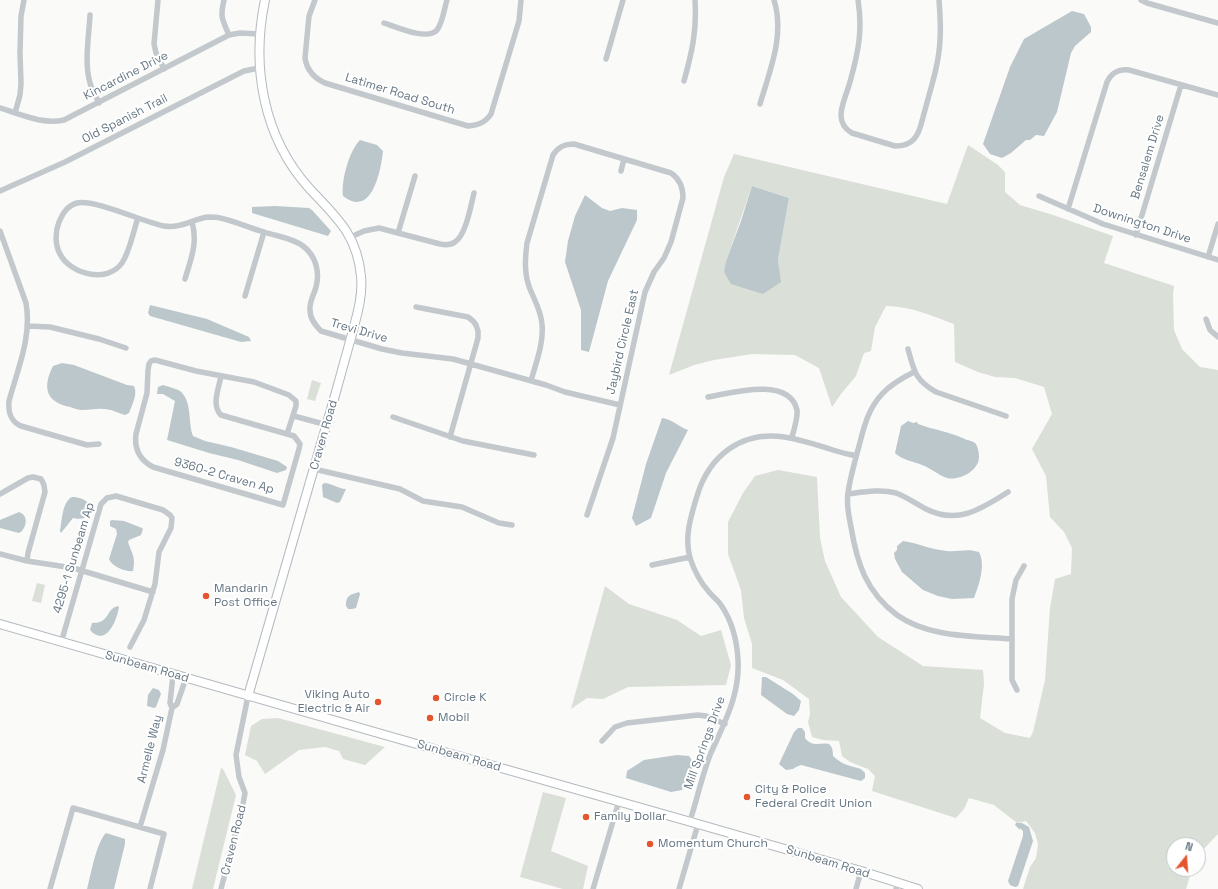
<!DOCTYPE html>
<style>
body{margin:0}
#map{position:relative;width:1218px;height:889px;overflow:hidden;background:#fafaf8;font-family:"Space Grotesk",sans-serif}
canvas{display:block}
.north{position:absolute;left:1166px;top:837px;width:40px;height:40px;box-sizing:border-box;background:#fff;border:1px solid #c1c8cd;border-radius:50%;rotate:17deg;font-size:11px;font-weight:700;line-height:16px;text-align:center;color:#657683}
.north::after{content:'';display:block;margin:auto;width:14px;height:18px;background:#e4572e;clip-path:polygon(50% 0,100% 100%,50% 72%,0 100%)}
</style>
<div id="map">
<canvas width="1218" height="889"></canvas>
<div class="north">N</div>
</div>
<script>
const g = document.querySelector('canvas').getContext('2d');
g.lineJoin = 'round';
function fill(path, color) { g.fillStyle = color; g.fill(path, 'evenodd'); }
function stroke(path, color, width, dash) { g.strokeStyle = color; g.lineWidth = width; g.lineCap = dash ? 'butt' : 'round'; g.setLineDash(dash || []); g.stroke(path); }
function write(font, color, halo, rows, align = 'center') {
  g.font = font + ' "Space Grotesk",sans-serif'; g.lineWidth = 4; g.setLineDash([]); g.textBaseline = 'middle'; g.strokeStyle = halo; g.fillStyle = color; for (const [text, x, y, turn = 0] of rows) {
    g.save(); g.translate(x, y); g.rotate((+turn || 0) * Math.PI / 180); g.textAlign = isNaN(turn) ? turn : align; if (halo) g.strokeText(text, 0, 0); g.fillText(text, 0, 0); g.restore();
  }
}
fill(new Path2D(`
 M968 145 998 165 1005 172V192L1020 205 1053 215 1113 236 1104 263 1174 286 1173 294 1174 330 1182 349 1200 367 1218 370V834L1198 855V845H1174V869H1192L1186 889H1023L1030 867 1036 858 1038 844 1035 833 1026 821 1017 823 994 805 969 798 964 809 956 818 872 791 875 776 868 769 850 762 842 756 839 741 823 740 812 737 808 722 810 714 809 699 783 680 752 668V644L744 618 741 590 728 554V522L743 493 755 476 778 470 817 477 820 538 825 561 841 597 878 637 923 666 983 670 984 684 980 718 1005 733 1030 738 1033 732 1045 680 1050 608 1055 579 1071 574 1072 548 1064 532 1050 517 1046 476 1032 449 1052 414 1044 387 1015 378 995 377 978 372 955 362 954 324C932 316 910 306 886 306L875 327 871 351 864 353 856 376 841 394 832 407 819 368 795 355 752 354 714 360 694 365 669 375 724 177 734 154 947 204ZM752 186 789 198 778 260 780 282 724 272 726 261Z
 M312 380 321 383 315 401 307 399Z
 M37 583 45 585 41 603 32 601Z
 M605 586 629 604 677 620 701 636 721 630 731 665 726 685 628 687 603 699 587 698 571 709Z
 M278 718 385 747 365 765 343 759 339 751 325 747 299 750 265 774 257 761 245 755 251 726 262 719Z
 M221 768 223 769 236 795 213 889H192Z
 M543 792 566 798 551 851 588 866 583 889H563L520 877Z`), '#dadfd7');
fill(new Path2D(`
 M1072 11 1084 14 1091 27V32L1075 46 1071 53 1057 112 1044 136 1036 135 1030 140H1026L1011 153 1002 158 990 154 983 144 1010 67 1024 39Z
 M360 140 377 145 383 151C381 170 372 219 343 196 341 181 349 151 360 140Z
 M752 186 789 198 778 260 781 282 763 294 731 284 724 272 726 261 741 221Z
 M585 195 602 208 610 211 622 208 637 210V220L608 281 589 352 581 350V310L565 262 568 241 575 216Z
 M275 206 309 208 312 210 331 231 328 236 252 213V207Z
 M150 305 207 319 249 337 251 341 241 342 150 316 148 313Z
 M62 363 74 365 127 385 134 386C138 394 132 405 129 413L125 415C118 413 111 409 104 409 97 408 90 410 82 410 78 410 74 408 70 407 46 402 42 388 53 366Z
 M163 385C169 387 180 389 183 394 192 406 188 423 193 436L205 441 231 447 278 461 287 467 286 470 277 473 238 460 209 453 167 440 175 401 163 394H157L158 387Z
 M662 418C672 419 679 427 688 430L666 473 651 518 636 526 632 518 646 464Z
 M908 421 913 423 917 422 918 424C934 430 951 432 967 440 969 440 974 442 975 443 978 446 979 453 979 457 979 471 959 481 947 478 938 475 931 468 922 465 915 462 900 459 895 453L901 426Z
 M324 483C332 483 338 489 346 489L340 502 337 503 323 497 322 485Z
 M72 497C79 497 85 499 89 504 87 516 87 521 73 518L61 533 60 531C62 521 62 502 72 497Z
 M19 512C28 515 27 525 22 531L19 533 0 528V520Z
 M112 520 124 521 142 528 143 529 141 535 129 540 128 542C132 554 136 557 133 571 126 572 112 567 109 559L117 534 116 529 110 526V521Z
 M903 541C918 543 932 550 947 551 958 552 967 548 979 552 986 565 979 585 974 598L952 599 938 596 923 590 902 572 895 559 894 553 897 550V546Z
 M359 592 360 594 356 608 352 609H348L346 606C346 595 350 595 359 592Z
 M118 606 119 607C117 620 106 648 90 630L92 623C111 623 105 609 118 606Z
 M762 677H766L793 694 801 701 799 710 794 716 787 714 761 695Z
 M153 688 159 690 161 694 156 707 154 708 147 706 148 695Z
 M798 728H802L805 732V738C816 753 833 732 833 756 844 766 849 765 861 769L865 773V778L861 781 801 765 796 767 793 769 786 770 779 764 794 732Z
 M677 755 689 756C698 766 686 781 682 790L671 792 626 778 627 771 644 760Z
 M1016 823H1022L1029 827 1033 841 1018 886 1015 887 1010 885 1008 881 1023 836V831L1020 828V830L1015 825Z
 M106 833 125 839V844L114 889H87C91 875 96 843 106 833Z`), '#bbc7cb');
const secondary = new Path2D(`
 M0 624 392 737 698 824 861 871 918 889
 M248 696C277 597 306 498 334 399 340 377 346 356 352 334 357 315 363 296 361 276 357 234 336 217 309 188 263 137 251 66 265 0`);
stroke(secondary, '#b3babf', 10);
stroke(new Path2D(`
 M158 0 154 44 156 53 164 69
 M224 0C220 17 222 19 229 35
 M315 0 309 16 305 58C307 71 314 78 325 83L468 126C478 125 485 123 491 114L519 21 521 0
 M858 0C863 31 858 53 850 82 847 93 841 105 841 115 841 123 845 129 852 133L895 146C902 146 909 145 914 139 921 132 922 119 925 110 931 87 939 64 940 40 941 27 940 13 939 0
 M1141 0 1147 3 1218 23
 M90 15C89 35 84 63 90 83 92 90 96 96 99 103
 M384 23C396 27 428 41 437 30 443 22 444 9 447 0
 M606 59 623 0
 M684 81C692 52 697 31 695 0
 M760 104C770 70 785 35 774 0
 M0 108C20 114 43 125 64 120L229 35 240 33 260 34
 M15 113 20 95 21 84 20 53 21 16 24 0
 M621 171 624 159
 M0 191 65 162 244 71 259 68
 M1039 196 1103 224 1218 260
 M1068 209 1107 82C1112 72 1119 69 1129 70L1218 95
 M138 218C133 232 130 251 122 263 107 284 70 274 60 254 55 245 55 232 59 222 63 213 67 206 77 203 95 199 143 222 164 226 180 229 193 219 208 217 212 217 217 217 220 218 235 221 249 228 264 232 276 236 293 238 303 246 316 256 320 272 316 287 314 295 309 302 310 310 310 319 315 325 321 331L382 349 402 353 453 359 546 385 565 392 620 405
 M0 231 26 303C32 337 18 368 9 401 8 412 10 421 21 426L87 445 99 444
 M398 233 415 176
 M1136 235 1181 85
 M351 237 364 231 379 228 440 244C445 245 451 245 455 242 466 235 471 205 474 193
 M1208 257 1218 224
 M185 279C191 259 198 243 192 222
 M245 296 264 232
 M416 307 468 317 473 321 476 325 478 331V338L450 437
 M1206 319 1210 330 1218 337
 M28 326 50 327 99 339 126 348
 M908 349C914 371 915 380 936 392L1006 416
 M914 372C902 378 891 384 882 394 868 409 864 427 859 446 855 461 850 478 848 493 846 505 849 516 851 527 857 563 866 592 897 615 929 638 975 636 1012 639
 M221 376C219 388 211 405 221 415L294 436 300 444 299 449 283 505 153 467C140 460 134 449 136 434L147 393 148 370 149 364 151 361 155 360 196 371 254 382 289 395 296 401V406L287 434
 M531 381C536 362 544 343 542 324 541 311 535 301 530 289 524 274 525 259 527 243L553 155C558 147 564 144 574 144L671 173C680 179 683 187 683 198L671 242 664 258 654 272 645 292 613 438 587 515
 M708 397C731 393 789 376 797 410 798 418 794 429 792 437
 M294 416 327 425
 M393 417 463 441 534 455
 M314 469 400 489 423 501 462 507 499 523 512 525
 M0 494 28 478 33 477 41 479 44 485 45 492 28 553 27 561
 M848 494C864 492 881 489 896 493 907 497 916 504 926 509 958 525 981 509 1008 492
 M0 554 27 561 73 568 153 592
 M652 565 690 557
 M61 643 101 504 107 498 116 496 163 510 170 515 172 518 171 528 159 552 155 584 144 620 130 647
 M1017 690 1012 680V599L1016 580 1024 566
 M172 708 177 704 186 678
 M602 741 615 727 627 723 698 715 706 716 725 724
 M690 821C697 799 702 776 710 755 724 723 740 696 738 660 737 641 732 621 721 605 718 600 713 597 709 592 700 582 694 570 690 558 684 537 691 516 697 496 703 476 712 461 729 449 761 426 796 438 830 449 838 452 848 454 856 456
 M140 827 163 750 172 708 170 703 173 675
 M50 889 73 808 164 834 150 889
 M221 889 243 804 245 793 239 777 236 755 248 696
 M593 889 619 801
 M679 889 698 824
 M856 889 861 871
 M896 889 898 883`), '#c3c8cc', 5.5);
stroke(secondary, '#fff', 8);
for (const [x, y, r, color] of [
 [206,596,4,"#e4572e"],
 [436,698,4,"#e4572e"],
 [378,702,4,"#e4572e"],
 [430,718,4,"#e4572e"],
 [747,797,4,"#e4572e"],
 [586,817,4,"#e4572e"],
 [650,844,4,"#e4572e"]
]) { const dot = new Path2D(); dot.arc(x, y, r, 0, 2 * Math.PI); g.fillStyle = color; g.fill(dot); stroke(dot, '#fff', 1.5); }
write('12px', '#657683', '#fff', [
 ["Kincardine Drive",126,76,-27],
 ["Latimer Road South",400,94,17],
 ["Old Spanish Trail",125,119,-27],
 ["Bensalem Drive",1148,157,-73],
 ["Downington Drive",1142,224,18],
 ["Trevi Drive",359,331,16],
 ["Jaybird Circle East",623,342,-77],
 ["Craven Road",324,435,-74],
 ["9360-2 Craven Ap",224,476,16],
 ["4295-1 Sunbeam Ap",74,558,-73],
 ["Sunbeam Road",147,667,16],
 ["Mill Springs Drive",705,743,-70],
 ["Armelle Way",150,749,-76],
 ["Sunbeam Road",459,756,16],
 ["Craven Road",234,840,-76],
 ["Sunbeam Road",828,862,17]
]);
write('12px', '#657683', '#fff', [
 ["Mandarin",214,589],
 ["Post Office",214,603],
 ["Viking Auto",370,695,"right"],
 ["Electric & Air",370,709,"right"],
 ["Circle K",444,698],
 ["Mobil",438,718],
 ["City & Police",755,790],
 ["Federal Credit Union",755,804],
 ["Family Dollar",594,817],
 ["Momentum Church",658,844]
], 'left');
</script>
